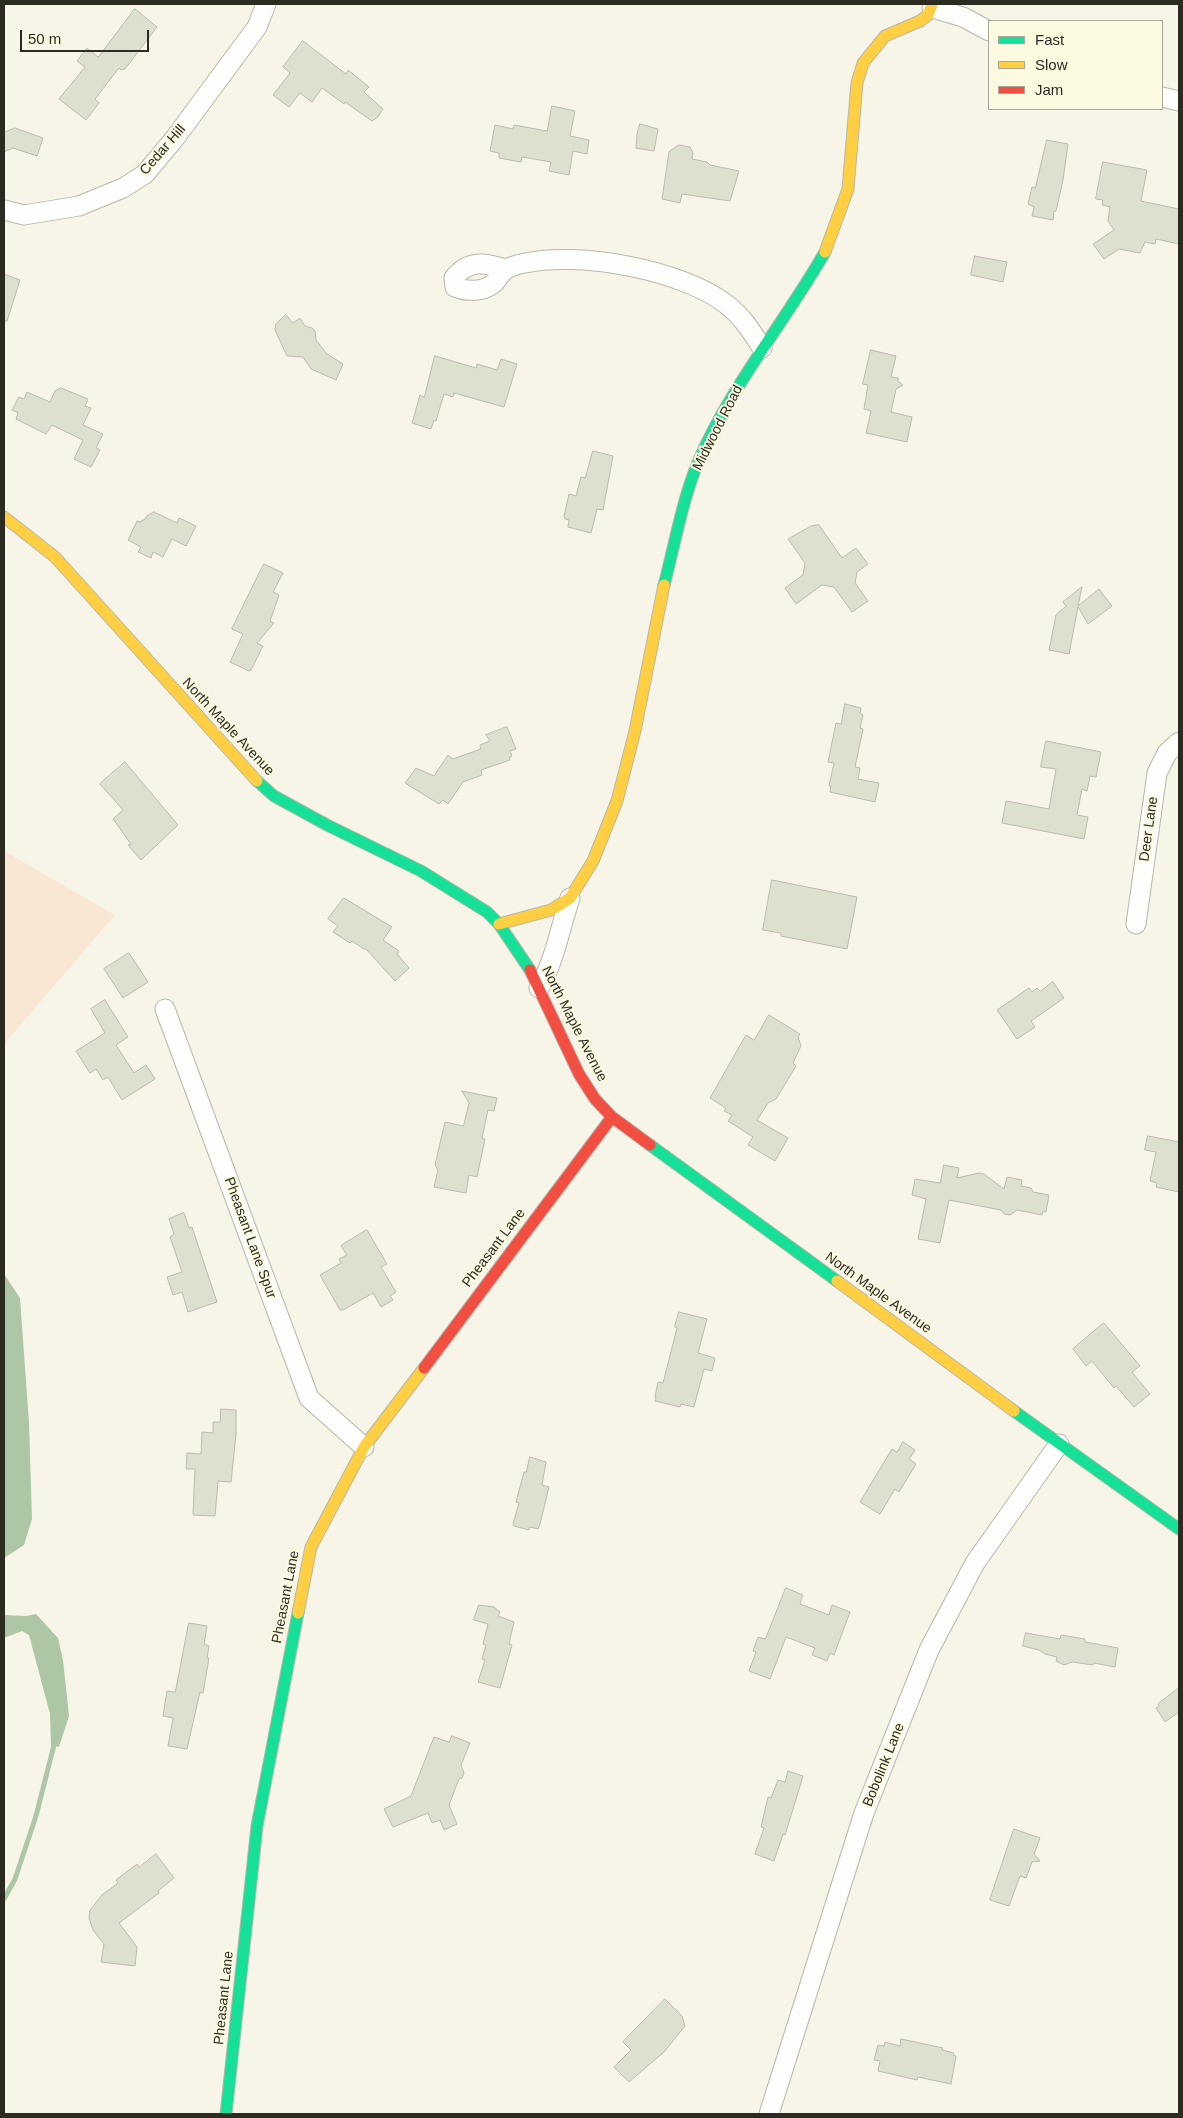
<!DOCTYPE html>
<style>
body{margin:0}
#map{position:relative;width:1183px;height:2118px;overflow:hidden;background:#f7f5e8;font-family:Helvetica,sans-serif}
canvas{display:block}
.frame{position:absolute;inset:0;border:5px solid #2c2b22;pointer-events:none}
.legend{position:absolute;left:988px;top:20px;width:175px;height:90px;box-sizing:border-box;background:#fdfae2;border:1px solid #a9a795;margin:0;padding:6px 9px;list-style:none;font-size:15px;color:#2c2b22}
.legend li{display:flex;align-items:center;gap:10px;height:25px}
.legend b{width:25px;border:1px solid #a9a795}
.scale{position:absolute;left:20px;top:30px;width:129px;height:22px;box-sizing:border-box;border:2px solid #2c2b22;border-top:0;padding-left:6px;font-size:15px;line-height:18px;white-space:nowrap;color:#2c2b22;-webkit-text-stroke:4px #fdfae2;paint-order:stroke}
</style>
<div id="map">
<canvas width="1183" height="2118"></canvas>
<div class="frame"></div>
<ul class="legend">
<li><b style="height:6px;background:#16e098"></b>Fast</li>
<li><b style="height:6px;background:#ffcf43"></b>Slow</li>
<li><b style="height:6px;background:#f24e42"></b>Jam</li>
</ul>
<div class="scale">50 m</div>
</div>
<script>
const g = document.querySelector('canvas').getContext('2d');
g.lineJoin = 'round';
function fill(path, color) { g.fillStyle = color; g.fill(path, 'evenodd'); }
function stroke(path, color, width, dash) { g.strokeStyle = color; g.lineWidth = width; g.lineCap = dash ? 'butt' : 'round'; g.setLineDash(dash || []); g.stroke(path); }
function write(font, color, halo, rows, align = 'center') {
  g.font = font + ' Helvetica,sans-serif'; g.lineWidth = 4; g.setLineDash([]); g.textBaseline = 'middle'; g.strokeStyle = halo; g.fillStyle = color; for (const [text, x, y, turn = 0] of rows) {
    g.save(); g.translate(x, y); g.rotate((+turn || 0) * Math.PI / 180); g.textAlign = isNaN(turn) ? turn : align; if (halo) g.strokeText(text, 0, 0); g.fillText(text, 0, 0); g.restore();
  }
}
fill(new Path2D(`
 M4 851 115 915 4 1044Z`), '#fae7d3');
fill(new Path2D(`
 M4 1274 20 1298 29 1423 32 1519 24 1545 4 1558Z
 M36 1614 58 1638 63 1660 69 1716 59 1747 51 1745 50 1714 29 1635 22 1631 4 1638V1615L26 1616Z`), '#adc6a5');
stroke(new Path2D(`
 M4 1899 15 1879 36 1816 55 1741`), '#adc6a5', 5);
const building = new Path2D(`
 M135 9 157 27 125 69 121 70 119 68 95 99 99 103 86 120 59 99 85 67 77 61 87 48 98 57Z
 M303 41 346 74 348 70 369 87 364 92 383 109 378 117 372 121 345 102 344 104 322 88 312 102 300 93 289 107 273 95 290 73 283 67Z
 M552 106 575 111 570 136 589 140 587 154 573 151 569 175 549 171 551 162 522 157 521 162 499 158V153L490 151 495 125 513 129 514 125 547 131Z
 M640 124 658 129 654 151 636 148 637 134Z
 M15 128 43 138 37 156 13 148 4 152V133Z
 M1047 140 1068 144 1063 180 1056 211H1054L1053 220 1032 216 1034 207 1028 204 1032 187 1035 188Z
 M679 145 690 147 693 153 692 159 707 162 710 165 739 171 730 201 682 194 680 203 662 199 669 152Z
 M1103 162 1147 170 1141 201 1179 209V244L1156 239 1155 244 1145 242 1140 253 1119 249 1104 259 1093 244 1114 230 1108 221 1110 207 1102 205 1103 200 1096 199Z
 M975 256 1007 262 1003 282 971 275Z
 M4 274 20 280 7 321H4Z
 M286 315 293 323 300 318 305 326 312 328 315 331 316 340 327 354 343 364 336 380 311 369 303 357 287 356 275 330 276 324Z
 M871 350 896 356 891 377 898 378V381L903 385 896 389 891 412 912 417 907 442 866 433 871 411 864 409 868 385 863 384Z
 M435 356 476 368 477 364 497 370 501 359 517 364 504 407 454 393 453 397 444 394 436 421 434 420 431 429 412 423 420 395 424 397Z
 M61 388 88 399 85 406 91 408 83 425 103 434 96 448 100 450 91 467 74 459 83 440 52 425 46 434 16 419 18 413 12 410 19 397 24 399 27 392 50 402 55 391Z
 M593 451 613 456 603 510 597 509 591 533 568 527 569 520 565 519 564 516 569 494 576 496 581 477 585 478Z
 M154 512 177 523 179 518 196 526 186 546 172 539 163 557 153 552 151 558 138 552 141 547 128 540 137 521 140 522 143 520H144L147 516Z
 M819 525 842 558 856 548 868 564 857 572 855 583 868 601 852 612 834 587 822 585 796 604 785 588 803 575 805 563 788 539 811 526Z
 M264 564 283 573 273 592 279 595 270 621 274 623 257 643 263 646 251 670 249 671 230 662 243 634 232 629Z
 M1082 587 1078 606 1099 589 1112 606 1088 624 1078 607 1069 654 1049 650 1056 615 1066 606 1063 602Z
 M845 704 861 708 860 713 863 715 860 728 863 729 855 767 860 768 858 779 879 783 875 802 830 792 831 786H829L834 763 828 762 836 723 841 724Z
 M507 727 516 749 510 751 512 756 509 758 510 760 481 770 482 775 463 782 448 804 443 800 439 804 405 783 416 768 434 776 448 755 453 759 481 749 480 745 490 741 486 735Z
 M1046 741 1101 752 1096 777 1090 776 1087 791 1082 789 1077 815 1088 817 1084 839 1002 823 1006 801 1049 809 1056 769 1041 767Z
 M125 762 178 825 141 860 128 845 131 844 113 819 123 810 100 784Z
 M772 880 857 897 847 949 781 936V933L763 930Z
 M344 898 392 927 383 940 399 951 397 954 409 968 395 981 366 949H364L352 941 350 943 333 932 338 926 328 919Z
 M129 953 148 982 123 998 104 969Z
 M1053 982 1064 998 1031 1021 1035 1027 1017 1039 997 1010 1029 988 1032 992 1037 988 1040 991Z
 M105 1000 128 1037 116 1045 134 1073 146 1065 155 1079 122 1100 108 1077 103 1080 96 1069 90 1073 76 1051 105 1033 91 1009Z
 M769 1015 800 1034 798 1037 801 1046 793 1063 796 1066 776 1099 768 1103 757 1120 788 1138 775 1161 748 1145 753 1137 728 1121 732 1115 724 1111 726 1108 710 1098 746 1035 754 1040Z
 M462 1091 497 1098 494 1111 488 1110 482 1138 485 1139 477 1177 469 1175 466 1193 434 1187 438 1170 435 1165 445 1122 463 1126 464 1124 469 1103Z
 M1148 1136 1179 1142V1192L1156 1187 1157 1183 1150 1181 1156 1152 1145 1150Z
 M944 1165 959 1168 957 1178 979 1173 984 1174 1004 1189 1007 1177 1022 1180 1021 1186 1031 1188 1033 1192 1049 1195 1046 1212 1043 1211 1042 1215 1017 1210 1010 1215 1004 1214 1001 1210 949 1200 940 1243 918 1239 926 1199 912 1195 915 1179 940 1183Z
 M184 1213 189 1228 192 1227 217 1302 188 1312 182 1292 173 1295 167 1277 182 1272 170 1237 174 1234 169 1219Z
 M367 1230 387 1264 381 1267 396 1292 390 1296 393 1300 381 1307 373 1293 343 1310H340L320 1275 341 1263 339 1259 347 1255 341 1246 343 1244Z
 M679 1312 707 1319 698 1353 715 1358 712 1371 704 1369 694 1407 681 1404 680 1407 655 1401 656 1397H655L658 1382 663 1383 677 1328 675 1327Z
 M1104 1323 1140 1366 1132 1372 1150 1394 1134 1407 1116 1386 1114 1388 1092 1361 1086 1366 1073 1349Z
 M221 1409 236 1410V1435L231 1482 218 1481 215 1516 193 1515 195 1469H186L187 1453 201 1454 202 1432 213 1433V1422H220Z
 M903 1442 915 1450 909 1459 916 1464 899 1492 895 1489 880 1514 860 1502 892 1449 897 1452Z
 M530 1457 546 1462 542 1485 549 1487 540 1524 538 1529 530 1527 529 1530 514 1526 513 1524 519 1503 516 1502 524 1472H526Z
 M786 1588 803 1595 800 1604 829 1615 832 1605 850 1612 834 1655 830 1653 827 1661 812 1655 815 1648 786 1637 770 1679 749 1671 756 1652 753 1651 758 1637 765 1639Z
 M479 1605 494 1607 500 1612 498 1616 514 1622 509 1644 512 1645 500 1688 478 1682 485 1660 482 1659 486 1645 483 1644 488 1624 474 1620Z
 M189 1623 207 1626 204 1644 209 1646 207 1658H209L203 1693 200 1692 187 1749 168 1746 173 1718 163 1716 167 1691 175 1692Z
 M1026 1633 1060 1639 1061 1635 1085 1639V1642L1118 1648 1115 1667 1094 1663 1093 1665 1072 1662 1064 1665 1056 1661 1057 1657 1045 1654 1039 1650 1023 1646Z
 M1179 1688V1712L1165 1722 1156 1708 1159 1706 1158 1704Z
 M452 1736 470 1743 461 1765 464 1773 462 1778 459 1779 449 1805 457 1824 444 1830 440 1820 432 1823 428 1813 393 1827 384 1809 411 1796 434 1737 449 1742Z
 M788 1771 803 1776 789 1822 785 1835 783 1834 774 1861 755 1854 764 1828 761 1827 768 1797 771 1798 778 1780 785 1782Z
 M1014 1829 1040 1838 1034 1854 1040 1861 1032 1862 1026 1878 1020 1876 1009 1906 990 1900Z
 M156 1854 174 1878 158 1891 159 1893 119 1923 137 1947 135 1966 101 1962 104 1944 93 1930 89 1918 90 1910 102 1895 118 1883 116 1880 137 1864 139 1867Z
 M665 1999 682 2016 685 2026 664 2052 629 2082 614 2067 631 2050 623 2042Z
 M901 2039 943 2048 942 2050 954 2053 953 2055 956 2056 951 2084 918 2077 917 2080 878 2071 880 2061 874 2060 878 2045 884 2046 885 2042 900 2046Z`);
fill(building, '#dde0cf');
stroke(building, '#babab0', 1);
const street = new Path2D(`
 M932 8 963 17 989 31
 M1162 97 1179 101
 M4 210 24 215 79 206 123 188 145 174 175 138 257 27 266 4
 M505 269C485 262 468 260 454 278L455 287C467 292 484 292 494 283 498 279 500 274 504 271 509 267 519 264 525 263 579 251 682 270 726 304 742 316 752 332 762 348
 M1136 924 1157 773 1167 753 1179 742
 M539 988C555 960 560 928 570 898
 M165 1009 309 1398 364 1447
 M769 2114 864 1813 929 1650 975 1563 1059 1444`);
const fast = new Path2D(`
 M664 585C675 544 682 500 699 460 731 386 785 322 825 252
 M257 781 274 796 327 825 421 871 487 912 499 924 530 970
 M650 1145 837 1281
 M1014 1411 1179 1529
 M226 2114 257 1826 298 1613`);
const slow = new Path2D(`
 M825 252 848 189 857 83 863 63 885 36 920 21 928 15 932 4
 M4 517 55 557 257 781
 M499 924 551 910 570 898 593 861 617 801 635 731 664 585
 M837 1281 1014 1411
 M298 1613 311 1547 364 1447 424 1368`);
const jam = new Path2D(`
 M530 970 579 1074 595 1099 612 1117 650 1145
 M424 1368 612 1117`);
stroke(street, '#b9b7ad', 21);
stroke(fast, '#b9b7ad', 13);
stroke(slow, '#b9b7ad', 13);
stroke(jam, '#b9b7ad', 13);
stroke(street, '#fefefc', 19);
stroke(fast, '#16e098', 11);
stroke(slow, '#ffcf43', 11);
stroke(jam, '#f24e42', 11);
write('14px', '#2c2b22', '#fdfae2', [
 ["Cedar Hill",163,150,-49],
 ["Midwood Road",718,428,-63],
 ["North Maple Avenue",228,727,47],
 ["Deer Lane",1149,829,-82],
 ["North Maple Avenue",574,1024,63],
 ["Pheasant Lane Spur",250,1238,70],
 ["Pheasant Lane",494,1248,-53],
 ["North Maple Avenue",878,1293,36],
 ["Pheasant Lane",286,1597,-79],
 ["Bobolink Lane",884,1765,-68],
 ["Pheasant Lane",224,1998,-84]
]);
</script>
